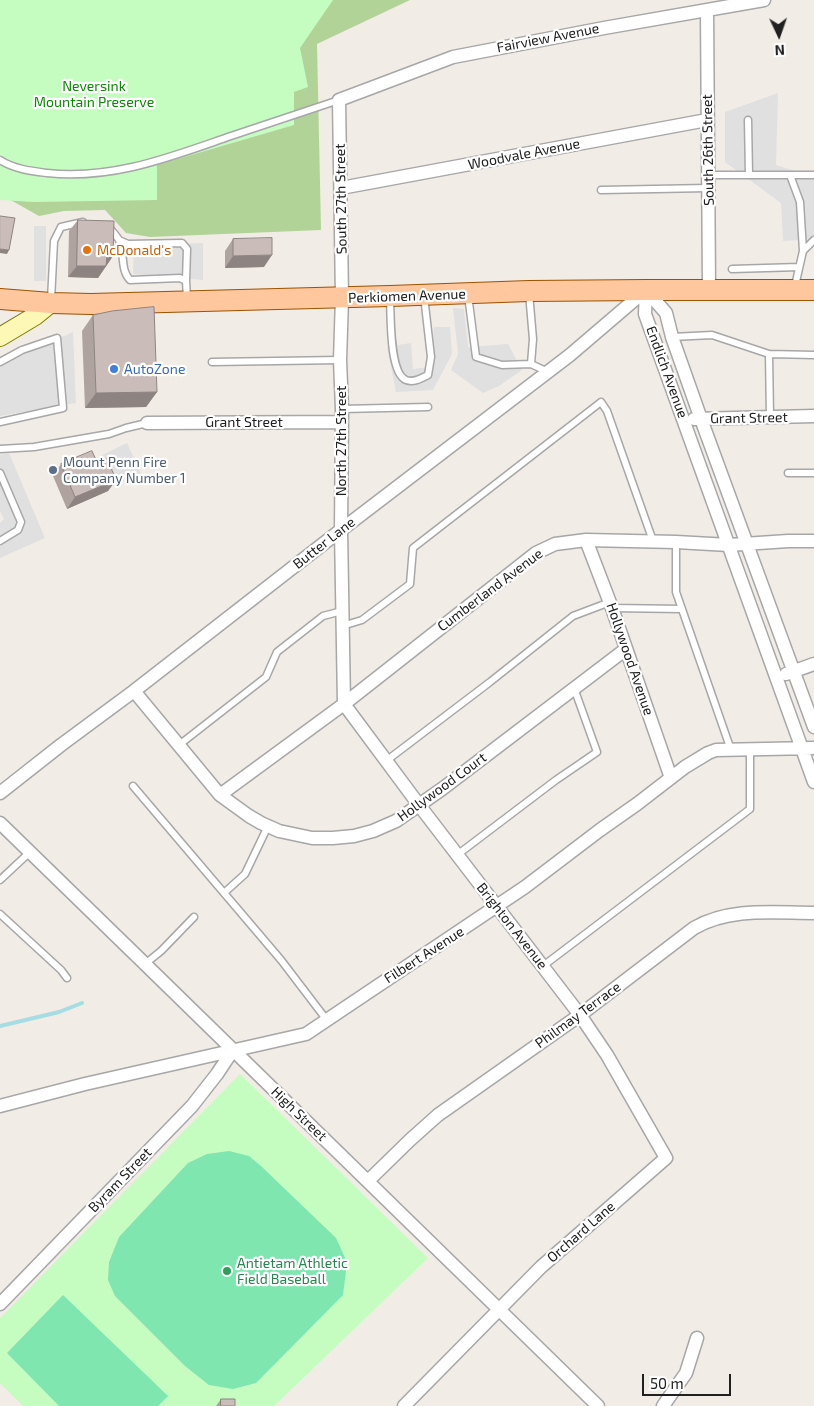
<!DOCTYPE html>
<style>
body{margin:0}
#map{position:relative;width:814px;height:1406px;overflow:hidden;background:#f1ece6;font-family:"Exo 2",sans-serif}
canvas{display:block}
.north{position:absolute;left:754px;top:10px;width:50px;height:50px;-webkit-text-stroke:4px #fff;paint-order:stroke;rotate:177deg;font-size:14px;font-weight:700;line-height:20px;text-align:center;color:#202020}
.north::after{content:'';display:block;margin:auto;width:18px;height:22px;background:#202020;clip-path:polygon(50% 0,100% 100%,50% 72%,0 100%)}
.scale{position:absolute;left:642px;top:1374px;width:89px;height:22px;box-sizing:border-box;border:2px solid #202020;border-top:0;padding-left:6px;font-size:15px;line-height:18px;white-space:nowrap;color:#202020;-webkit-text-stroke:4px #fff;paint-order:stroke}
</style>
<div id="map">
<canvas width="814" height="1406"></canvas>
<div class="north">N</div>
<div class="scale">50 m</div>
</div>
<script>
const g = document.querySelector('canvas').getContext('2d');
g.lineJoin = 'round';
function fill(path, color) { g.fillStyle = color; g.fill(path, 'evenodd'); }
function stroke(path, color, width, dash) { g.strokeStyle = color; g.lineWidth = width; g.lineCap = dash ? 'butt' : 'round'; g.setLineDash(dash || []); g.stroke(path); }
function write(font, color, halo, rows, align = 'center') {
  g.font = font + ' "Exo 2",sans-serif'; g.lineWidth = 4.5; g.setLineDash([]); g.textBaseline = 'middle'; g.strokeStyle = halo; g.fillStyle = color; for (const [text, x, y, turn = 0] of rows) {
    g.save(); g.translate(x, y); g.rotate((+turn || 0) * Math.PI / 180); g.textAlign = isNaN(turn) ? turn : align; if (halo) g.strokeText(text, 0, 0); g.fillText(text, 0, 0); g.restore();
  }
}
fill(new Path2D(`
 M149 0H410L317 44 321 230 150 237 126 233 105 210 64 211 39 216 0 194V110Z`), '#b2d398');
fill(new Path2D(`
 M0 0H333L300 48 308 87 294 92V125L157 165V200L34 202 0 200Z
 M240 1074 428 1258 274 1406H23L0 1383V1318Z`), '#c5fdc1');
fill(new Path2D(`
 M229 1151 249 1156 262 1167 336 1238 347 1262 343 1295 256 1383 233 1389 209 1385 185 1366 115 1296 108 1280 109 1262 119 1237 188 1163 207 1154Z
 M63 1295 168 1396 158 1406H59L7 1353Z`), '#7fe6af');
fill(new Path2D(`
 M778 93 776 165 814 177V239L783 241 781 203 725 162V112Z
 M34 226H46V281H34Z
 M203 243V280L133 274 134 246Z
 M453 308 464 309 468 347 508 344 522 370 499 386 483 393 451 370 458 354Z
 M434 327H450L452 354 433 390 396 392 387 347 411 343 413 369 430 367Z
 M73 332 76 403 0 416V365Z
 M127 443 141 473 113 487 98 457Z
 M9 453 45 538 0 558V523L4 519 0 511V455Z`), '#e0e0e0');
stroke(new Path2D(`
 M0 1026 59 1012 82 1003`), '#a4dde2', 4);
const service = new Path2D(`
 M748 120 749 175
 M0 160C14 169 31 171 47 173 113 180 170 157 231 136 267 124 303 112 339 100
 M708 175H790L800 202 803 251
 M790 175H814
 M601 190 708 188
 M109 227C112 231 116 235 119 240 125 253 120 270 130 280L180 278 186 281
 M119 240 128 244 182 243 187 249 186 281 187 298
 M732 269 799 267
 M795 286 803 251 814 240
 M529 293 533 339 531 364
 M468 295 476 357 502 365 531 364 548 372
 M390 299C391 315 389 373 406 380 414 383 422 378 428 375L431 357 424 296
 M51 300 54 241 61 227 83 222
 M672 337 712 335 769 354 814 355
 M769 354 770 417
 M0 362 22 350 57 338 63 408 0 422
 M212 362 340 360
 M342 409 428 407
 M0 449 34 447 109 434 126 428 147 423
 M0 473 21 522 18 530 0 541
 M788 473H814
 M676 542V592L731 750
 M612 608 682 609
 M342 626 362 620 410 584 413 548 601 402 607 411 653 541
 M179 745 266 677 277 652 323 616 342 611
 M386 761 490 682 573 616 610 602
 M133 786 281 960 326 1019
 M457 855 556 780 597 752 574 688
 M0 880 30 852
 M224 893 245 874 268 826
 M0 914 61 970 67 978
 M145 964 161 951 194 917
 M543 966 750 809V749`);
const minor = new Path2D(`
 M707 10 709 290
 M341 188 707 120
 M646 290 645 314 814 782
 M646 290 666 313 672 337 701 419 814 727
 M694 419 814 416
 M147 423 342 422
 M586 540 612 608 671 778
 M786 674 814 664
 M134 691 220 795 249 816 261 823 279 831 312 838H333L354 836 373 831 396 821 442 789 626 649
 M0 793 61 745 134 691 341 530 570 355 646 290
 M220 795 344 704 536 553 555 544 586 540 676 542 729 545 788 541H814
 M0 823 145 964 598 1406
 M0 1106 85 1084 306 1034 525 887 600 830 637 804 685 767 708 753 716 750 814 748
 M368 1181 410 1140 438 1115 580 1015 694 928C730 907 774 913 814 913
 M0 1304 192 1106 217 1074 233 1050
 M404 1406 541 1267 666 1158 607 1055 580 1015 419 805 344 704 341 530 342 409 340 360 342 298 339 100 453 57 604 28 764 0
 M663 1406 686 1373 697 1338`);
const secondary = new Path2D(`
 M0 337 35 316 51 303`);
const primary = new Path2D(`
 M0 299 51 303 91 304 390 296 529 291 646 290H814`);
stroke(service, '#a7a7a7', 9);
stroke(minor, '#a7a7a7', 15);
stroke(secondary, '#7e7a00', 20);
stroke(primary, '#9c5200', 22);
stroke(service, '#fff', 6);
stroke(minor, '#fff', 12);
stroke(secondary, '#fef8b7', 18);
stroke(primary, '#ffc79d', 20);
fill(new Path2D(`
 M78 220 113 256 98 278 68 277 69 231Z
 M233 239 264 267 225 268V251Z
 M93 315 157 392 146 407 85 408 82 331Z
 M97 462 116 480 108 491 67 509 53 476 61 464Z
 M221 1399 235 1406H216Z`), '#aea39f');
fill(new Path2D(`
 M0 249 9 250 7 254 0 253Z
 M107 255 113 256 98 278 68 277 77 266Z
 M272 255 264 267 225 268 233 256Z
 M157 392 146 407 85 408 96 393Z
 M116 480 108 491 67 509 75 497Z`), '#8d8482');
const building = new Path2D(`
 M0 216 15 218 9 250 0 249Z
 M78 220 114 221 113 256 107 255 106 266H77Z
 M272 238V255L233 256V239Z
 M154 307 157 392 96 393 93 315 112 311Z
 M92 451 97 462 107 458 116 480 75 497 61 464Z
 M221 1399H235V1406H221Z`);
fill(building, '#cabdb9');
stroke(building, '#8d8482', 1);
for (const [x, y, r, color] of [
 [87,250,5,"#e8710a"],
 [114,369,5,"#3f7fe0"],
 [53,470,5,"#5c6f8a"],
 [227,1271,5,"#2e9e5b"]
]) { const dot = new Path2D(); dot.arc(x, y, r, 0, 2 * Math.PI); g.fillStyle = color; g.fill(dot); stroke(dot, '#fff', 2); }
write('14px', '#202020', '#fff', [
 ["Fairview Avenue",548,38,-11],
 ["South 26th Street",708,150,-91],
 ["Woodvale Avenue",524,154,-11],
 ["South 27th Street",341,199,-91],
 ["Perkiomen Avenue",407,296,-2],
 ["Endlich Avenue",667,372,70],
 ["Grant Street",749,418,-1],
 ["Grant Street",244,422],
 ["North 27th Street",341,441,-90],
 ["Butter Lane",324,543,-38],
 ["Cumberland Avenue",490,590,-37],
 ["Hollywood Avenue",630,659,71],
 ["Hollywood Court",442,787,-36],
 ["Brighton Avenue",512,926,52],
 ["Filbert Avenue",424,955,-33],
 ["Philmay Terrace",578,1015,-36],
 ["High Street",299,1114,44],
 ["Byram Street",120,1180,-46],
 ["Orchard Lane",581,1232,-41]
]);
write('14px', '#0b8904', '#fff', [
 ["Neversink",94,86],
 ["Mountain Preserve",94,102]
]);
write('14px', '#c56008', '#fff', [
 ["McDonald's",97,250]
], 'left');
write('14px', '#366cbe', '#fff', [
 ["AutoZone",124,369]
], 'left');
write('14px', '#4e5e75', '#fff', [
 ["Mount Penn Fire",63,462],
 ["Company Number 1",63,478]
], 'left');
write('14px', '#27864d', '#fff', [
 ["Antietam Athletic",237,1263],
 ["Field Baseball",237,1279]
], 'left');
</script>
